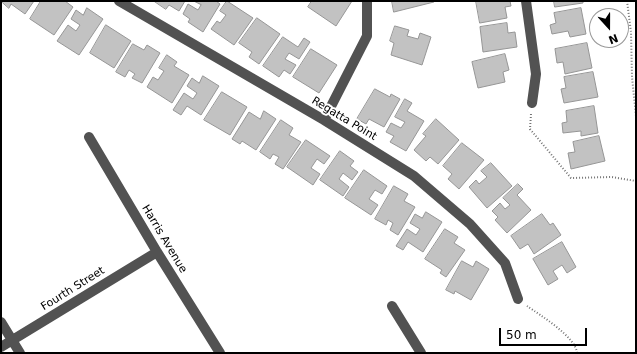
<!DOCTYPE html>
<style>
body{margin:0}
#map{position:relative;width:637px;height:354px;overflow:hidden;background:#fff;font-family:"DejaVu Sans",sans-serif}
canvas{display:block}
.frame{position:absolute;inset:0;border:2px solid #000;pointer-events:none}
.north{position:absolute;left:589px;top:8px;width:40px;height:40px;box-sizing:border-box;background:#fff;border:1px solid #999;border-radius:50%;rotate:159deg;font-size:11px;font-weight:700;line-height:16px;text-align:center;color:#000}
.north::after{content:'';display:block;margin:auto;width:14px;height:18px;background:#000;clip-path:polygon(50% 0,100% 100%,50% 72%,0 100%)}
.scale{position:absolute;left:499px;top:328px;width:88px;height:18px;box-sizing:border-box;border:2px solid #000;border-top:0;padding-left:5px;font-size:12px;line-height:14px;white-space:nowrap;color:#000;-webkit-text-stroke:3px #fff;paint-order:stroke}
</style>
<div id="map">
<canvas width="637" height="354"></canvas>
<div class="frame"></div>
<div class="north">N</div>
<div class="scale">50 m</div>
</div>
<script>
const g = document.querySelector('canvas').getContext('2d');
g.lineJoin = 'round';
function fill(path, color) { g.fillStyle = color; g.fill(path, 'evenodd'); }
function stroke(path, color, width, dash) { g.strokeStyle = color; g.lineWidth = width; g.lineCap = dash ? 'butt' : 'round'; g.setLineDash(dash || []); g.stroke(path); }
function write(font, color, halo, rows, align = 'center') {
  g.font = font + ' "DejaVu Sans",sans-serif'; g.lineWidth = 4; g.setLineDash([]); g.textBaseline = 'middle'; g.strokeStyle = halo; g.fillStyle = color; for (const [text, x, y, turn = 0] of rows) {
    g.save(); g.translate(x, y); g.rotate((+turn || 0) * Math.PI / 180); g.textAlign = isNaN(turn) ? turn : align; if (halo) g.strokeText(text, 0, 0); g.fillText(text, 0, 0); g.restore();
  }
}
const building = new Path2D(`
 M1 1H34L25 14 11 4 9 8Z
 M41 1H65L73 7 54 35 30 19Z
 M154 1H185L179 11 169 5 166 9Z
 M194 1H216L220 4 203 32 188 22 190 19 183 14 188 4 198 10 201 5Z
 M227 1 253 18 234 45 211 29 217 21 220 23 226 15 220 11Z
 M312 1H352L336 26 308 7Z
 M392 1H433L434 2 394 12Z
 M476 1H510L511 6 505 7 507 18 480 23Z
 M554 1H583V3L555 7Z
 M87 8 103 19 79 55 57 41 68 25 76 31 80 25 71 19 76 10 83 15Z
 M581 8 586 34 570 37 568 31 552 34 550 25 556 23 554 13Z
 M257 18 280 34 259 64 249 57 252 52 239 43Z
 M507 23 508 33 515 32 517 47 483 52 480 27Z
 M106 25 131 41 114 68 90 53Z
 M395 26 409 30 407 36 418 39 420 33 431 37 422 65 391 55 394 43 390 41Z
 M283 37 298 47 304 38 310 42 299 59 289 53 285 59 296 65 290 74 284 70 279 77 263 66Z
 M587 43 592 68 565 74 563 62 557 63 555 49Z
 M133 44 144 50 147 45 160 53 142 83 132 78 135 74 129 70 125 77 116 72Z
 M311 49 337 65 319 93 293 77Z
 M505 54 509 70 503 72 505 82 478 88 472 62Z
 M167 55 177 62 174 66 189 75 172 103 147 87 153 77 158 80 164 71 159 68Z
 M593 72 598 97 564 103 561 89 566 88 564 77Z
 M203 76 219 86 201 115 187 106 181 115 173 110 184 93 193 99 197 93 187 86 192 78 199 83Z
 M375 89 390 97 391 94 400 99 384 127 369 119 366 124 357 119Z
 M222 92 247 107 230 135 204 120Z
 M405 99 412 103 407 111 424 121 406 151 390 142 394 136 386 132 391 123 401 128 405 122 395 117Z
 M594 106 598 133 581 136V131L563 133 562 123 567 122 566 111Z
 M264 111 276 119 256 150 242 141 240 144 232 139 249 112 260 119Z
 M436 119 459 140 438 164 430 157 426 161 414 150 426 136 423 134Z
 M281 120 293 128 289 135 301 142 283 169 275 164 279 157 273 154 270 159 260 152Z
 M599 136 605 161 571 169 568 153 575 152 573 142Z
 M306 140 330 156 324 164 317 159 311 168 320 174 313 185 287 167Z
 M462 143 484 160 459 189 448 179 452 174 443 166Z
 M340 151 354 161 350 166 358 172 352 180 343 173 339 179 349 187 343 196 320 180Z
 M491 163 512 186 487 208 469 187 476 180 479 184 487 177 481 171Z
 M364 170 387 186 382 194 375 190 369 199 378 205 371 215 345 198Z
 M518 184 523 189 517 195 531 210 507 233 495 220 498 217 492 211 500 203 505 209 510 205 503 198Z
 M394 186 408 194 404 201 415 207 398 235 390 230 393 223 388 220 386 225 375 219Z
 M426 212 442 222 423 252 408 242 403 250 396 246 407 229 416 235 420 229 410 223 415 214 422 218Z
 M542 214 550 225 553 223 561 235 534 254 528 244 520 249 511 236Z
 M445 229 458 237 454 243 465 250 446 277 440 273 442 270 425 259Z
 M562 242 576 267 567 273 562 265 553 271 558 279 548 285 533 259Z
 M462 261 473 267 476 261 489 269 471 300 455 291 454 294 446 290Z`);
fill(building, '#c2c2c2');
stroke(building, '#969696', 1);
stroke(new Path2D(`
 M627 1 631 32 632 77 636 116
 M531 114 530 129 571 178 612 177 636 181
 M527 306C540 315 576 337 577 353`), '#747474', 2, [1, 2]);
stroke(new Path2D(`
 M119 1 324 120 414 176 470 224 505 263 518 299
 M526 1 536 74 532 103
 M324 120 367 36V1
 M89 137 157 252 220 353
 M392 306 421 353
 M1 322 20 353
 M1 347 157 252`), '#525252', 10);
write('11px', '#000', '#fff', [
 ["Regatta Point",344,119,31],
 ["Harris Avenue",164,239,59],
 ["Fourth Street",73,289,-32]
]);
</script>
